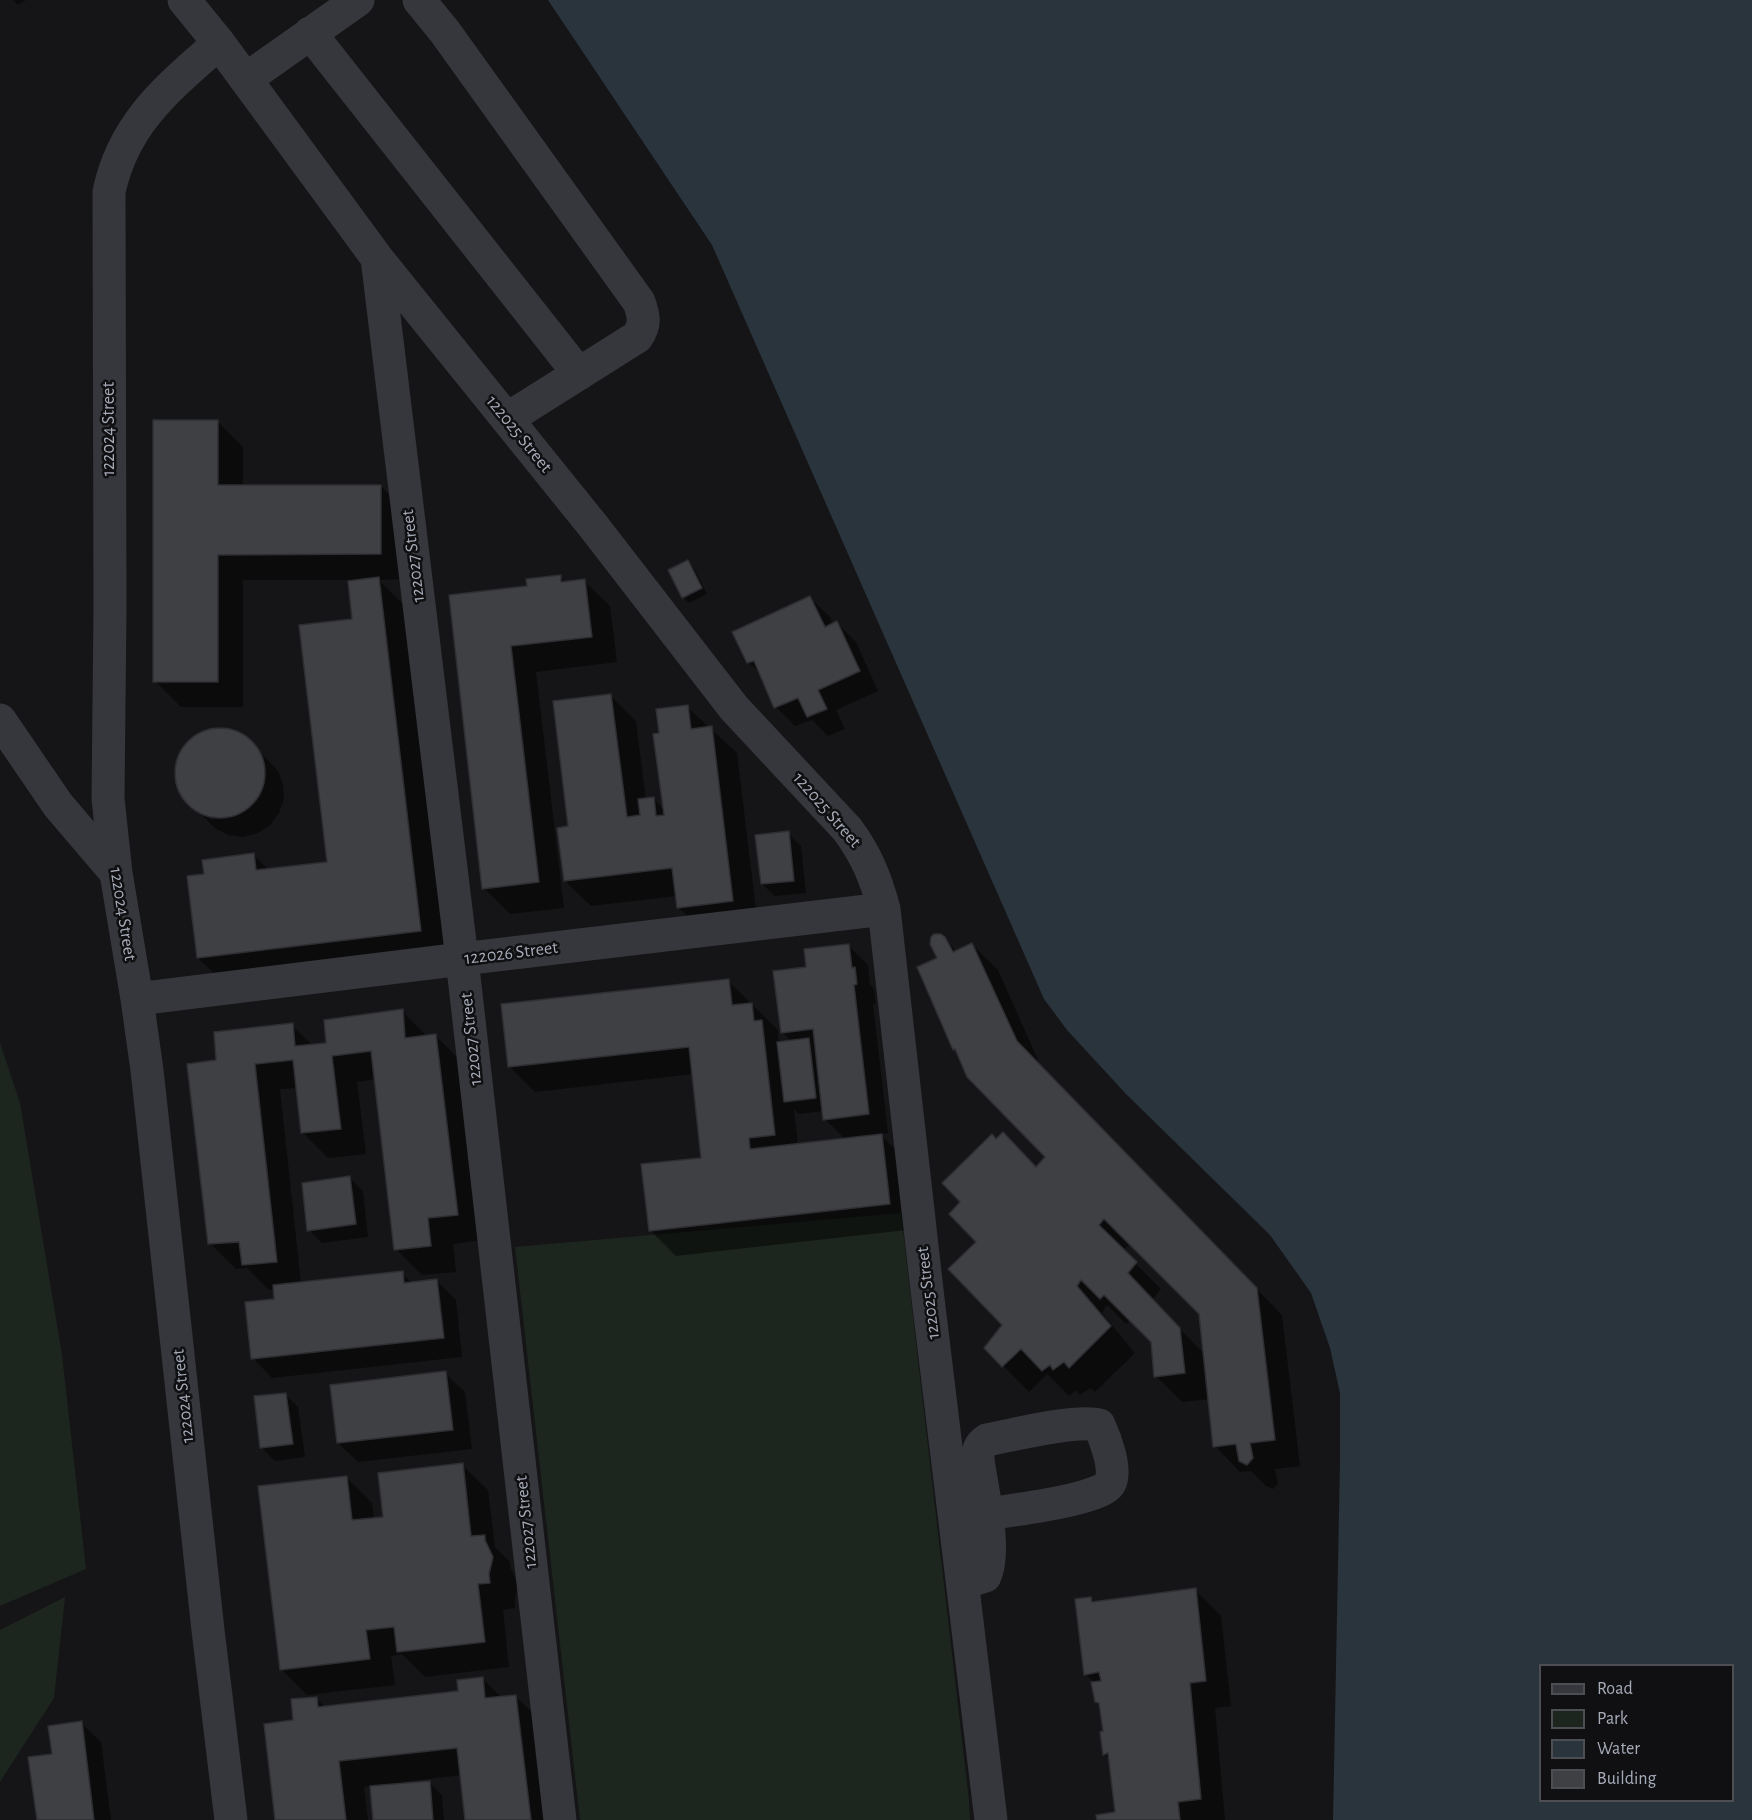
<!DOCTYPE html>
<style>
body{margin:0}
#map{position:relative;width:1752px;height:1820px;overflow:hidden;background:#151517;font-family:"Alegreya Sans",sans-serif}
canvas{display:block}
.legend{position:absolute;left:1539px;top:1664px;width:195px;height:138px;box-sizing:border-box;background:#101012;border:2px solid #4c4e54;margin:0;padding:8px 10px;list-style:none;font-size:18px;color:#a6abb8}
.legend li{display:flex;align-items:center;gap:12px;height:30px}
.legend b{width:30px;border:2px solid #4c4e54}
</style>
<div id="map">
<canvas width="1752" height="1820"></canvas>
<ul class="legend">
<li><b style="height:8px;background:#36373c"></b>Road</li>
<li><b style="height:16px;background:#1d261e"></b>Park</li>
<li><b style="height:16px;background:#2a343c"></b>Water</li>
<li><b style="height:16px;background:#3f4044"></b>Building</li>
</ul>
</div>
<script>
const g = document.querySelector('canvas').getContext('2d');
g.lineJoin = 'round';
function fill(path, color) { g.fillStyle = color; g.fill(path, 'evenodd'); }
function stroke(path, color, width, dash) { g.strokeStyle = color; g.lineWidth = width; g.lineCap = dash ? 'butt' : 'round'; g.setLineDash(dash || []); g.stroke(path); }
function write(font, color, halo, rows, align = 'center') {
  g.font = font + ' "Alegreya Sans",sans-serif'; g.lineWidth = 5; g.setLineDash([]); g.textBaseline = 'middle'; g.strokeStyle = halo; g.fillStyle = color; for (const [text, x, y, turn = 0] of rows) {
    g.save(); g.translate(x, y); g.rotate((+turn || 0) * Math.PI / 180); g.textAlign = isNaN(turn) ? turn : align; if (halo) g.strokeText(text, 0, 0); g.fillText(text, 0, 0); g.restore();
  }
}
fill(new Path2D(`
 M0 1043 20 1103 62 1355 86 1569 0 1606Z
 M901 1213 969 1801 970 1820H580L515 1247Z
 M65 1597 54 1698 0 1782V1630Z`), '#1d261e');
fill(new Path2D(`
 M548 0H1752V1820H1333L1340 1461V1393L1330 1348 1311 1293 1270 1235 1126 1094 1067 1030 1044 999 712 245ZM1540 1666H1732V1800H1540Z`), '#2a343c');
fill(new Path2D(`
 M13 0H26L18 5Z
 M217 421 243 447V486H381L406 512V579L379 580 404 605 446 957 224 983 198 958 205 876 254 855 269 870 328 863 358 582V580H243V707H181L155 681Z
 M688 562 694 568 707 594 689 603 683 597 670 571Z
 M560 577 566 583 584 581 610 606 617 662 536 672 564 908 510 914 484 888 450 596 529 587Z
 M810 598 830 617 833 625 837 623 856 642 878 691 836 710 845 729 828 736 812 720 795 726 776 707 762 675 748 662Z
 M610 695 636 721 646 800 654 799 664 810 660 734 687 707 737 753 758 926 704 933 678 907 677 896 591 906 565 881 570 827Z
 M224 729 237 733 249 740 278 771 283 784 284 799 279 813 270 825 258 833 243 837 228 835 215 828 201 814 213 820 214 818 200 811V813L184 797 178 783 177 770 180 756 187 745 198 735 210 730Z
 M788 833 801 846 806 893 775 896 762 884Z
 M944 938 957 952 972 945 998 970 1042 1069 1282 1315 1300 1466 1275 1469 1278 1484 1273 1489 1266 1486 1251 1471 1240 1472 1215 1446 1210 1399 1182 1402 1156 1376 1152 1341 1131 1320 1126 1324 1107 1305 1102 1313 1135 1353 1095 1392 1090 1388 1080 1395 1076 1390 1069 1396 1047 1374 1029 1392 986 1348 1004 1325 978 1242 962 1202 1037 1169 1047 1157 954 1049 939 959ZM1130 1244 1201 1313 1205 1355 1152 1300 1161 1289 1123 1251Z
 M848 945 868 965 870 985 874 988 876 1003 873 1004 888 1133 880 1134 907 1161 915 1229 676 1256 650 1230 703 1159 693 1074 535 1092 509 1066 728 981 778 1030V1038L783 1043 792 1042 782 1032 807 968ZM794 1109 799 1114 824 1111 825 1119 846 1140 798 1145Z
 M402 1011 428 1037 436 1036 462 1062 483 1240 453 1244 456 1272 422 1275 396 1249 376 1079 357 1082 366 1154 328 1158 302 1132 297 1088 280 1089 301 1283 402 1273 413 1284 437 1281 456 1300 462 1357 272 1378 253 1358 276 1301 275 1289 269 1290 247 1268 236 1269 210 1243 218 1061 292 1025 313 1046 328 1045Z
 M350 1178 363 1191 368 1237 322 1243 309 1230Z
 M445 1373 465 1392 472 1449 358 1462 338 1443Z
 M285 1394 298 1407 305 1457 275 1461 262 1448Z
 M462 1465 488 1490 495 1547 510 1562V1567L518 1584 515 1600V1608L503 1610 509 1667 425 1677 402 1654 391 1656 395 1685 307 1695 281 1669 346 1477 372 1503 374 1519 385 1518Z
 M1195 1590 1221 1616 1231 1706 1215 1708 1225 1820H1099L1116 1813 1110 1760 1104 1754 1105 1732 1102 1707 1096 1701 1095 1683 1085 1674 1091 1598 1096 1603Z
 M483 1679 502 1698 516 1697 542 1722 553 1820H467L462 1775 404 1782 405 1785 429 1782 442 1795 444 1820H374L371 1786 364 1787 368 1820H276L295 1722 316 1698 325 1707 460 1692Z
 M81 1723 101 1742 111 1820H38L54 1756Z`), '#0007');
const building = new Path2D(`
 M153 420H218V485H381V554L218 555V682H153Z
 M688 560 702 588 682 598 668 570Z
 M561 575V582L585 579 592 637 511 646 539 882 482 889 449 595 527 586 526 579Z
 M379 577 421 931 197 958 187 876 204 874 202 860 254 853 256 870 327 862 299 625 352 619 348 581Z
 M810 596 825 627 837 621 860 671 818 690 827 709 807 717 798 698 774 708 754 661 747 663 732 632Z
 M611 694 627 817 640 815 638 799 654 797 656 816 664 815 653 734 659 733 656 709 688 705 691 729 712 726 733 901 677 908 672 868 564 881 557 828 568 826 553 701Z
 M175 773a45 45 0 1 1 90 0a45 45 0 1 1-90 0Z
 M789 831 794 881 761 884 755 835Z
 M934 934H941L945 937 953 952 972 943 1017 1041 1257 1288 1275 1440 1250 1443 1253 1458 1247 1465 1239 1461 1236 1444 1213 1447 1199 1314 1104 1219 1099 1225 1137 1262 1128 1273 1180 1328 1185 1373 1154 1377 1151 1342 1104 1295 1100 1299 1081 1280 1077 1286 1111 1326 1069 1368 1064 1362 1053 1370 1050 1365 1042 1371 1021 1349 1002 1367 984 1348 1002 1325 948 1269 976 1242 949 1214 960 1202 942 1183 992 1134 996 1139 1003 1132 1036 1167 1045 1157 967 1077 955 1049 953 1050 917 967 937 958 930 944 931 937Z
 M849 944 852 968 855 967 857 984 854 985 869 1114 823 1120 813 1029 781 1033 773 971 806 967 804 949Z
 M729 979 732 1005 752 1003 754 1021 762 1020 775 1135 749 1138 750 1149 882 1134 890 1204 649 1231 641 1164 701 1158 689 1047 508 1067 501 1004Z
 M403 1009 405 1038 436 1034 458 1215 428 1218 431 1246 394 1250 371 1051 332 1056 341 1129 301 1133 293 1060 255 1064 277 1262 242 1265 239 1242 208 1244 187 1064 216 1060 214 1032 293 1023 295 1046 326 1043 324 1020Z
 M809 1038 816 1098 784 1102 777 1042Z
 M350 1176 356 1224 307 1231 302 1183Z
 M403 1271 404 1283 437 1279 444 1338 251 1359 245 1302 274 1299 273 1285Z
 M446 1371 453 1430 337 1443 330 1385Z
 M286 1393 293 1444 260 1448 254 1396Z
 M463 1463 471 1536 485 1535V1540L493 1557 489 1574 490 1583 478 1584 485 1642 397 1652 394 1627 366 1630 370 1659 280 1670 258 1486 347 1476 352 1520 383 1517 378 1473Z
 M1196 1588 1206 1681 1190 1683 1201 1799 1178 1802 1180 1820H1097L1096 1815 1115 1812 1108 1753 1103 1755 1100 1732 1103 1731 1099 1703 1095 1702 1091 1682 1101 1681 1099 1672 1084 1675 1075 1599 1091 1597 1092 1602Z
 M483 1677 485 1698 516 1695 531 1820H465L457 1748 339 1761 346 1820H275L264 1724 293 1720 291 1699 317 1697 318 1707 458 1691 457 1680Z
 M82 1721 94 1820H37L28 1757 52 1754 48 1726Z
 M430 1781 433 1820H373L370 1786Z`);
fill(building, '#3f4044');
stroke(building, '#2f2f33', 1.5);
stroke(new Path2D(`
 M184 0 219 43 377 258 594 527 734 708 847 829C866 854 876 879 884 909L927 1290 991 1820
 M419 0 445 32 639 302C644 316 646 324 637 337L507 419
 M310 33 579 374
 M219 43C169 87 123 123 109 192L110 608 108 799 116 873 137 999 147 1070 208 1630 231 1820
 M246 79 358 0
 M377 258 462 959 560 1820
 M0 720 58 805 116 873
 M137 999 462 959 884 909
 M963 1583 985 1576C997 1551 982 1489 978 1460 978 1450 979 1445 987 1440 1012 1435 1077 1419 1099 1425 1105 1438 1117 1469 1110 1483 1102 1500 1007 1511 986 1514`), '#36373c', 33);
write('18px', '#a6abb8', '#101012', [
 ["122024 Street",109,429,-90],
 ["122025 Street",519,434,51],
 ["122027 Street",413,556,-97],
 ["122025 Street",827,810,49],
 ["122024 Street",123,914,81],
 ["122026 Street",511,953,-7],
 ["122027 Street",471,1039,-96],
 ["122025 Street",928,1293,-97],
 ["122024 Street",183,1396,-96],
 ["122027 Street",526,1522,-96]
]);
</script>
